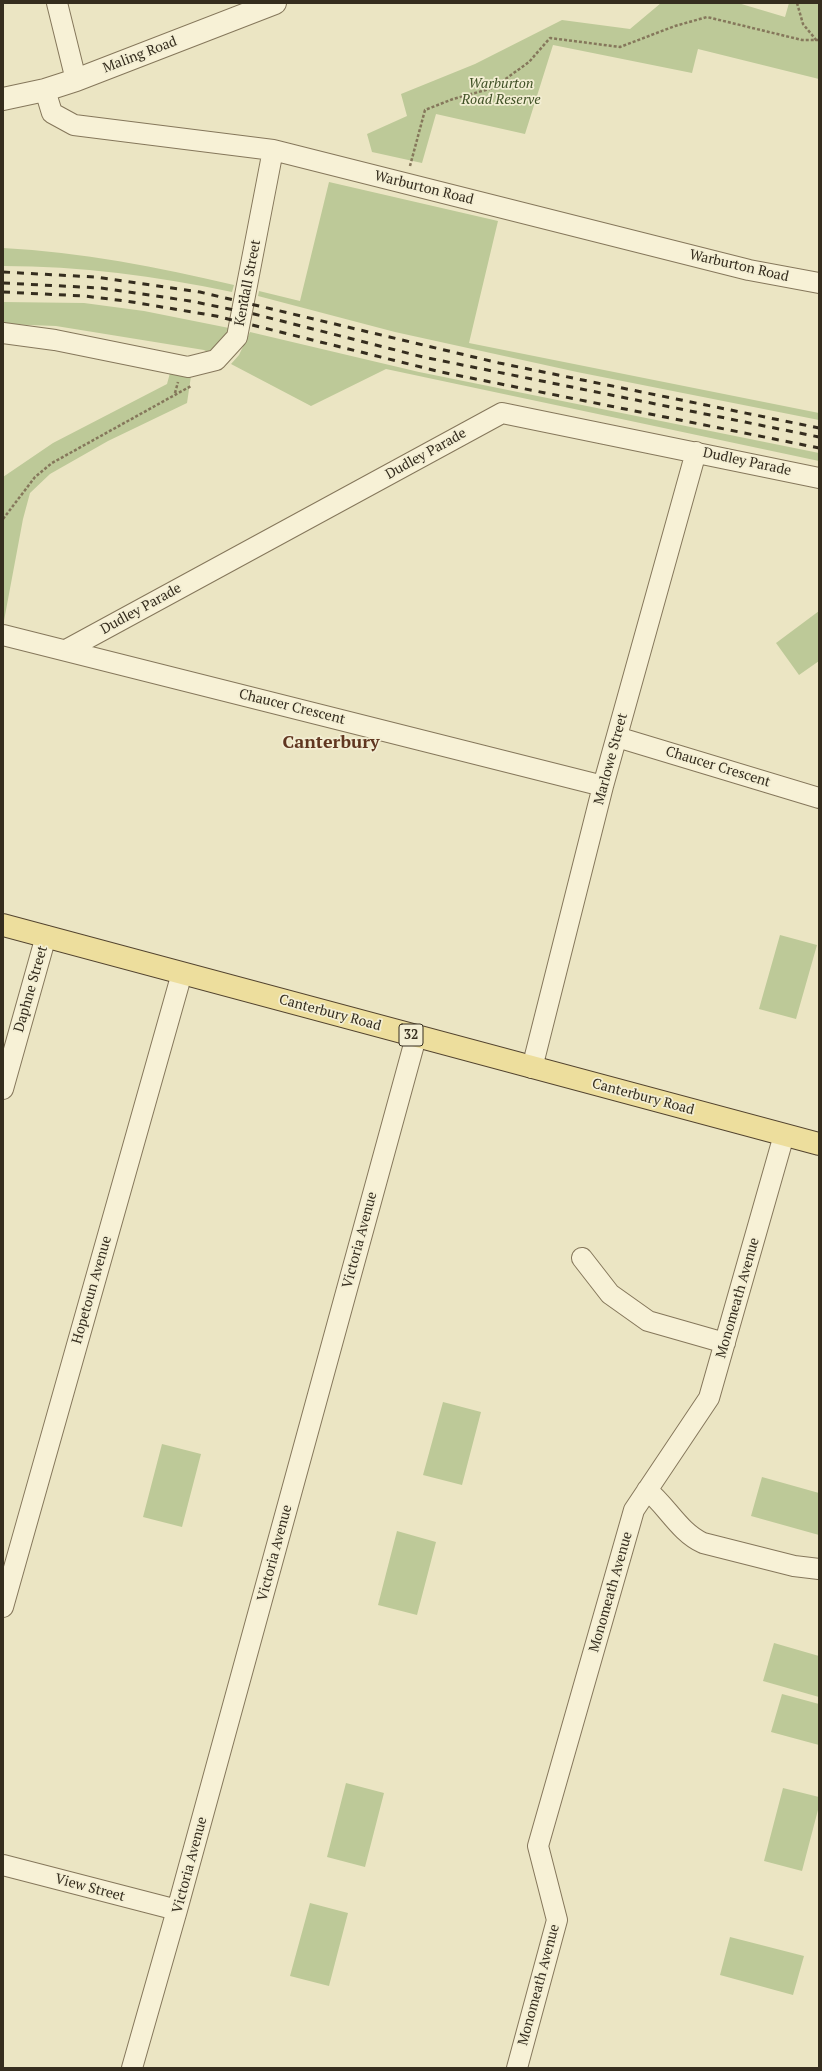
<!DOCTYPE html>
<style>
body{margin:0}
#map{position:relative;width:822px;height:2071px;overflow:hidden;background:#ebe5c3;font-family:"PT Serif",serif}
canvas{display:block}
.frame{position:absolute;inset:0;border:4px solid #352d1e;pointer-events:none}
</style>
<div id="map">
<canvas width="822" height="2071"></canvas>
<div class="frame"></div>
</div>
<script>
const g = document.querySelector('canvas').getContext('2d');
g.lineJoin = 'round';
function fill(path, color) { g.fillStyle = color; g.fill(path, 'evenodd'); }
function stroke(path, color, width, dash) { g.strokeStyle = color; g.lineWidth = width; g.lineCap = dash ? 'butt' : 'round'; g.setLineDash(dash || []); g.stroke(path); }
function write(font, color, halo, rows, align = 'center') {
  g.font = font + ' "PT Serif",serif'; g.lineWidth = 3.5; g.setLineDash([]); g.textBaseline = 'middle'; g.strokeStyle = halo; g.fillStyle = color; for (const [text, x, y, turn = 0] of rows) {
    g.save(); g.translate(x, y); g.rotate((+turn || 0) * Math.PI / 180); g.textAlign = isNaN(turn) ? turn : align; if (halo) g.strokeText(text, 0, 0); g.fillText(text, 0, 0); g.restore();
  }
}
fill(new Path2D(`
 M661 3H738L785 17 789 3H819V79L698 49 692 73 553 45 525 134 436 114 422 163 372 152 367 134 407 116 401 94 475 64 562 20 630 29Z
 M329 182 498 221 469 343 819 413V420L577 372 395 332 258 296 259 291 300 301Z
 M3 248C81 252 158 267 234 285L232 292C156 276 80 266 3 266Z
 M3 302 84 303 144 311 229 328 224 338 211 354 204 350 56 326 3 324Z
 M250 332 419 372 819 453V461L386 369 311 406 231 364 239 355Z
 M170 373 191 376 187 403 108 441 50 474 30 493 23 519 3 626V477L53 443 167 384Z
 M819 611V661L799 675 776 643Z
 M780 935 817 945 796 1019 759 1009Z
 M443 1402 481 1412 462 1485 423 1475Z
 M162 1444 201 1454 182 1527 143 1517Z
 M762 1477 819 1493V1535L751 1516Z
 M397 1531 436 1542 417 1615 378 1605Z
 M774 1643 819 1656V1697L763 1681Z
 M782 1694 819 1704V1745L771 1732Z
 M346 1783 384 1793 365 1867 327 1857Z
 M783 1788 819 1797V1806L802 1871 764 1861Z
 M310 1903 348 1913 329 1986 290 1976Z
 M730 1937 804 1956 793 1995 720 1975Z`), '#bdc998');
const minor = new Path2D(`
 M57 3 76 80
 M45 90 52 113 74 125 273 150 749 270 819 283
 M3 333 55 340 188 367 216 360 237 337 273 150
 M3 635 603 786
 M66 650 502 413 819 478
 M617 737 819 798
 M532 1068 603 786 696 452
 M3 1089 46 936
 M582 1258 610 1294 648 1321 725 1343
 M647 1490C667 1506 679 1532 703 1543L794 1566 819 1569
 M3 1607 182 973
 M3 1865 177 1910
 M132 2068 177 1910 416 1037
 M517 2068 557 1920 538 1846 634 1510 709 1398 784 1135`);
const tertiary = new Path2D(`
 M3 99 45 90 76 80 275 3`);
const primary = new Path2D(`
 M3 925 819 1144`);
stroke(minor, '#85775b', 22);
stroke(tertiary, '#85775b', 24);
stroke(primary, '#53442f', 24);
stroke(new Path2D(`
 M797 3 803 24 817 41
 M410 166 425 110 453 99 493 88 529 62 550 38 620 47 675 26 707 17 802 40H819
 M175 393 178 382
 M3 519 35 477 52 463 191 386`), '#85775b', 2.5, [3, 2]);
stroke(minor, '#f7f1d6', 20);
stroke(tertiary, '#f7f1d6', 22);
stroke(primary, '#edde9d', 22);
stroke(new Path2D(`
 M3 272 96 277 200 292 499 363 819 428
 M3 283 101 288 190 301 254 314 423 357 819 437
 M3 292 84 296 126 301 216 316 441 372 819 448`), '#352d1e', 3, [7, 7]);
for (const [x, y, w] of [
 [411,1035,24]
]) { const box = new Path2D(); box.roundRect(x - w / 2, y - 11, w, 22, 3); g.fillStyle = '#f3eed3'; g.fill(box); stroke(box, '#352d1e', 1); }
write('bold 13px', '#352d1e', null, [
 ["32",411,1035]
]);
write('14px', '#352d1e', '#f3eed3', [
 ["Maling Road",140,55,-21],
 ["Warburton Road",424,188,14],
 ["Warburton Road",739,266,13],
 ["Kendall Street",248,283,-79],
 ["Dudley Parade",426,454,-29],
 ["Dudley Parade",747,462,12],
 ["Dudley Parade",141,609,-29],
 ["Chaucer Crescent",292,707,14],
 ["Marlowe Street",611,759,-75],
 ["Chaucer Crescent",718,767,17],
 ["Daphne Street",31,989,-74],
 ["Canterbury Road",330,1013,15],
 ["Canterbury Road",643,1097,15],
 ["Victoria Avenue",360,1240,-75],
 ["Hopetoun Avenue",92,1290,-74],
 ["Monomeath Avenue",738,1298,-74],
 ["Victoria Avenue",275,1553,-75],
 ["Monomeath Avenue",611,1592,-74],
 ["Victoria Avenue",190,1865,-75],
 ["View Street",90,1888,15],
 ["Monomeath Avenue",539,1985,-75]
]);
write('italic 14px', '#405126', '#f3eed3', [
 ["Warburton",501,84],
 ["Road Reserve",501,100]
]);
write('bold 18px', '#603620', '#f3eed3', [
 ["Canterbury",331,743]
]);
</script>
